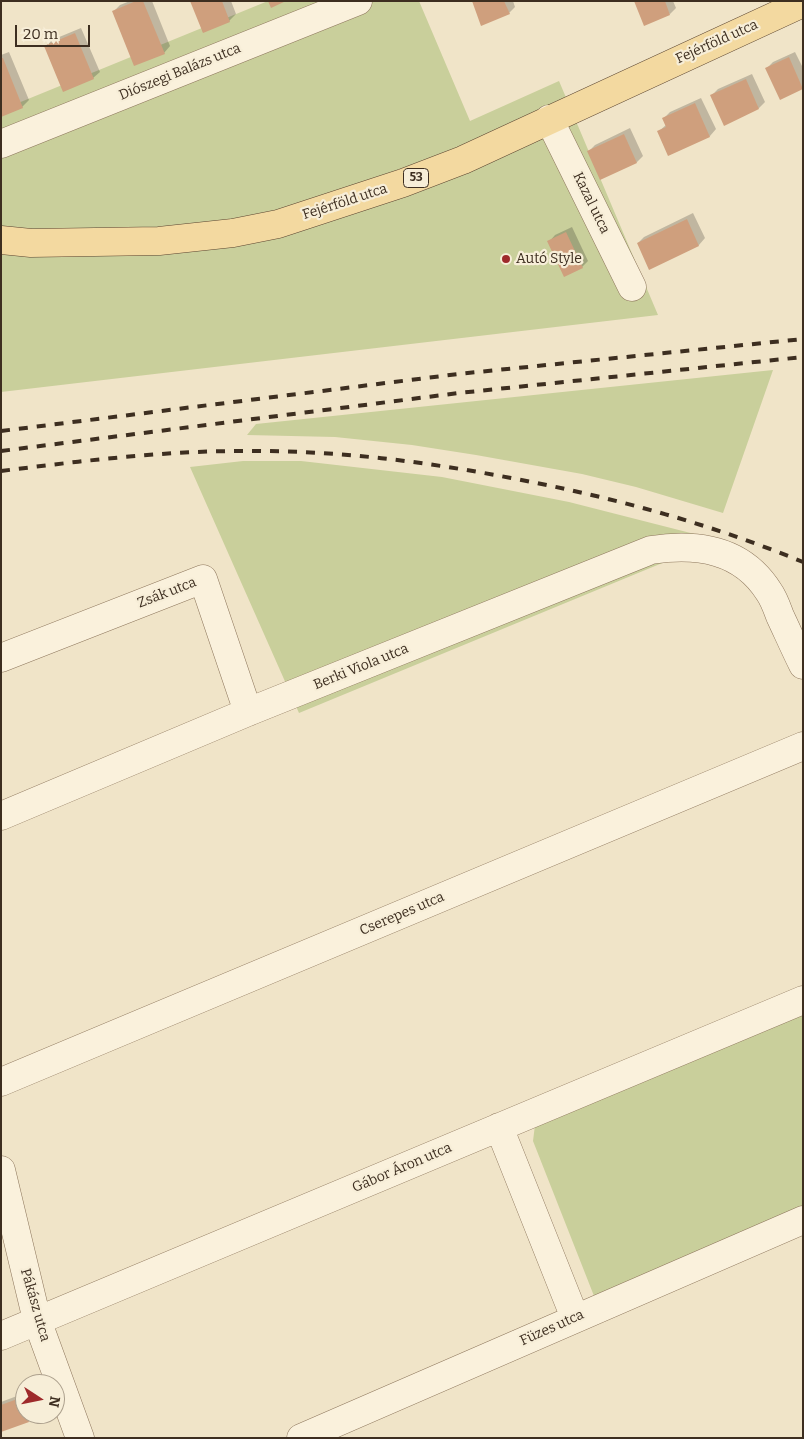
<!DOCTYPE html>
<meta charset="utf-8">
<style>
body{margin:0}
#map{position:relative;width:804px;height:1439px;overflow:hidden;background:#f0e4c8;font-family:Bitter,serif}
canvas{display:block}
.frame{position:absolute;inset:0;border:2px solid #3d2e20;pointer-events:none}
.north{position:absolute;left:15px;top:1374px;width:50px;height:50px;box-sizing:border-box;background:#f7eed8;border:1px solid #ada18e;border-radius:50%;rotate:101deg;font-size:14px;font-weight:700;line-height:20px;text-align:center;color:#3d2e20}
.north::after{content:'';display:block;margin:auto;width:18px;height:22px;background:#9e2a2b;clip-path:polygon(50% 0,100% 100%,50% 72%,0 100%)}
.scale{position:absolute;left:15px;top:25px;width:75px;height:22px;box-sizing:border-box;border:2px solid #3d2e20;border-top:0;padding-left:6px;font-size:15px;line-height:18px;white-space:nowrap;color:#3d2e20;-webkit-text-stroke:4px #f7eed8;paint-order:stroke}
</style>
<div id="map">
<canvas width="804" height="1439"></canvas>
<div class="frame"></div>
<div class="north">N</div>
<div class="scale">20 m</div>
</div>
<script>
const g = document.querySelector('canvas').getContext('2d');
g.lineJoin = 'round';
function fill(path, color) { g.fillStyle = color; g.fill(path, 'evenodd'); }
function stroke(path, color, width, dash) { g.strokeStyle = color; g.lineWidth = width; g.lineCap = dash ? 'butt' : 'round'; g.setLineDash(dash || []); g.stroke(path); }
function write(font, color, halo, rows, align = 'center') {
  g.font = font + ' Bitter,serif'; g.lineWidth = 4.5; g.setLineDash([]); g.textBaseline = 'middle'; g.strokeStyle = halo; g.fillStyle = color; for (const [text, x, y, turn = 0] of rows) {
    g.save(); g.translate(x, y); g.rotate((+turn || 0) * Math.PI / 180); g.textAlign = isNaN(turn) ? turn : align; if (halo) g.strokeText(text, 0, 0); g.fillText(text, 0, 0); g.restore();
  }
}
fill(new Path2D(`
 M268 1H419L470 121 559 81 658 315 1 392V110Z
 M773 370 723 513 636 487 582 474 476 455 412 445 335 437 247 435 256 424Z
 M243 461H301L442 477 569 502 718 540 299 713 190 467Z
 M803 1013V1211L596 1301 533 1141 535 1125Z`), '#c9cf9b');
fill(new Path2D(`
 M130 1H152L170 46 164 53 113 12 120 5Z
 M191 1H231L236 14 229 21 203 32Z
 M473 1H513L515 7 509 13Z
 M636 1H673L676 8 670 14Z
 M81 28 100 72 93 78 46 46 52 40Z
 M9 52 29 100 22 107 1 115V55Z
 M795 52 803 68V88L781 98 767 68 773 62Z
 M752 74 765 102 759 108 725 124 712 95 718 89Z
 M701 98 716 129 710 136 669 155 658 132 666 125 664 118 670 112Z
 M630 128 643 156 637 162 601 178 589 151 595 145Z
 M693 213 705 238 699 245 650 268 638 243 644 237Z
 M572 227 588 261 582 267 549 242 555 235Z
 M25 1393V1414H35L29 1421 1 1431V1402Z`), '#0003');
fill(new Path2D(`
 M136 1H143L165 54 134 66 112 11Z
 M190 1H222L230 22 203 33Z
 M268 1H286L271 8Z
 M472 1H504L510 14 481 26Z
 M634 1H665L670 15 644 26Z
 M75 33 94 79 63 92 44 46Z
 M789 57 803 89 780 100 765 68Z
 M1 58H3L23 108 1 117Z
 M746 79 759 109 724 126 710 95Z
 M695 103 710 137 668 156 657 131 666 127 662 118Z
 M624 134 637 163 600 180 587 151Z
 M687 219 699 246 649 270 637 243Z
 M566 232 583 268 564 277 547 241Z
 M20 1398 29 1422 1 1432V1405Z`), '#cf9f7d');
const minor = new Path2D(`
 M549 119 632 287
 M1 144 358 1
 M1 658 203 579 248 712
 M1 816 248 712 651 550C697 543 742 549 769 592 774 599 777 608 780 616 788 633 795 649 803 665
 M1 1082 803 746
 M499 1127 575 1318
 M1 1170 37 1320 80 1438
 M1 1336 803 1000
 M301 1438 803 1220`);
const primary = new Path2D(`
 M1 240 31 243 159 241 233 233 278 224 403 183 463 160 803 3`);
stroke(minor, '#8d765c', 29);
stroke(primary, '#5b4430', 29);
stroke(minor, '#faf1dc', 28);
stroke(primary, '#f3d9a0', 28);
stroke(new Path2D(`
 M1 431 458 374 803 339
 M1 451 459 393 803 357
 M1 471C81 461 162 451 242 451 333 450 422 461 511 478 612 497 708 523 803 562`), '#3d2e20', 4, [9, 9]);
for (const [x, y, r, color] of [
 [506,259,5,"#9e2a2b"]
]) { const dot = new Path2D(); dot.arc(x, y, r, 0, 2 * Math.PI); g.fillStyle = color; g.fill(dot); stroke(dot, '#f7eed8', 2); }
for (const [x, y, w] of [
 [416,178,25]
]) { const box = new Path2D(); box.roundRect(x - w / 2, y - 9.5, w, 19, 4); g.fillStyle = '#f7eed8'; g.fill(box); stroke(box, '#3d2e20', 1); }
write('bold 12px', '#3d2e20', null, [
 ["53",416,178]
]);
write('14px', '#3d2e20', '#f7eed8', [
 ["Fejérföld utca",717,42,-24],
 ["Diószegi Balázs utca",180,72,-22],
 ["Fejérföld utca",345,202,-18],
 ["Kazal utca",591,203,64],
 ["Zsák utca",167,593,-21],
 ["Berki Viola utca",361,667,-22],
 ["Cserepes utca",402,914,-23],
 ["Gábor Áron utca",402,1168,-23],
 ["Pákász utca",35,1305,74],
 ["Füzes utca",552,1328,-24]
]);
write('14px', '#3d2e20', '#f7eed8', [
 ["Autó Style",516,259]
], 'left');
</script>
